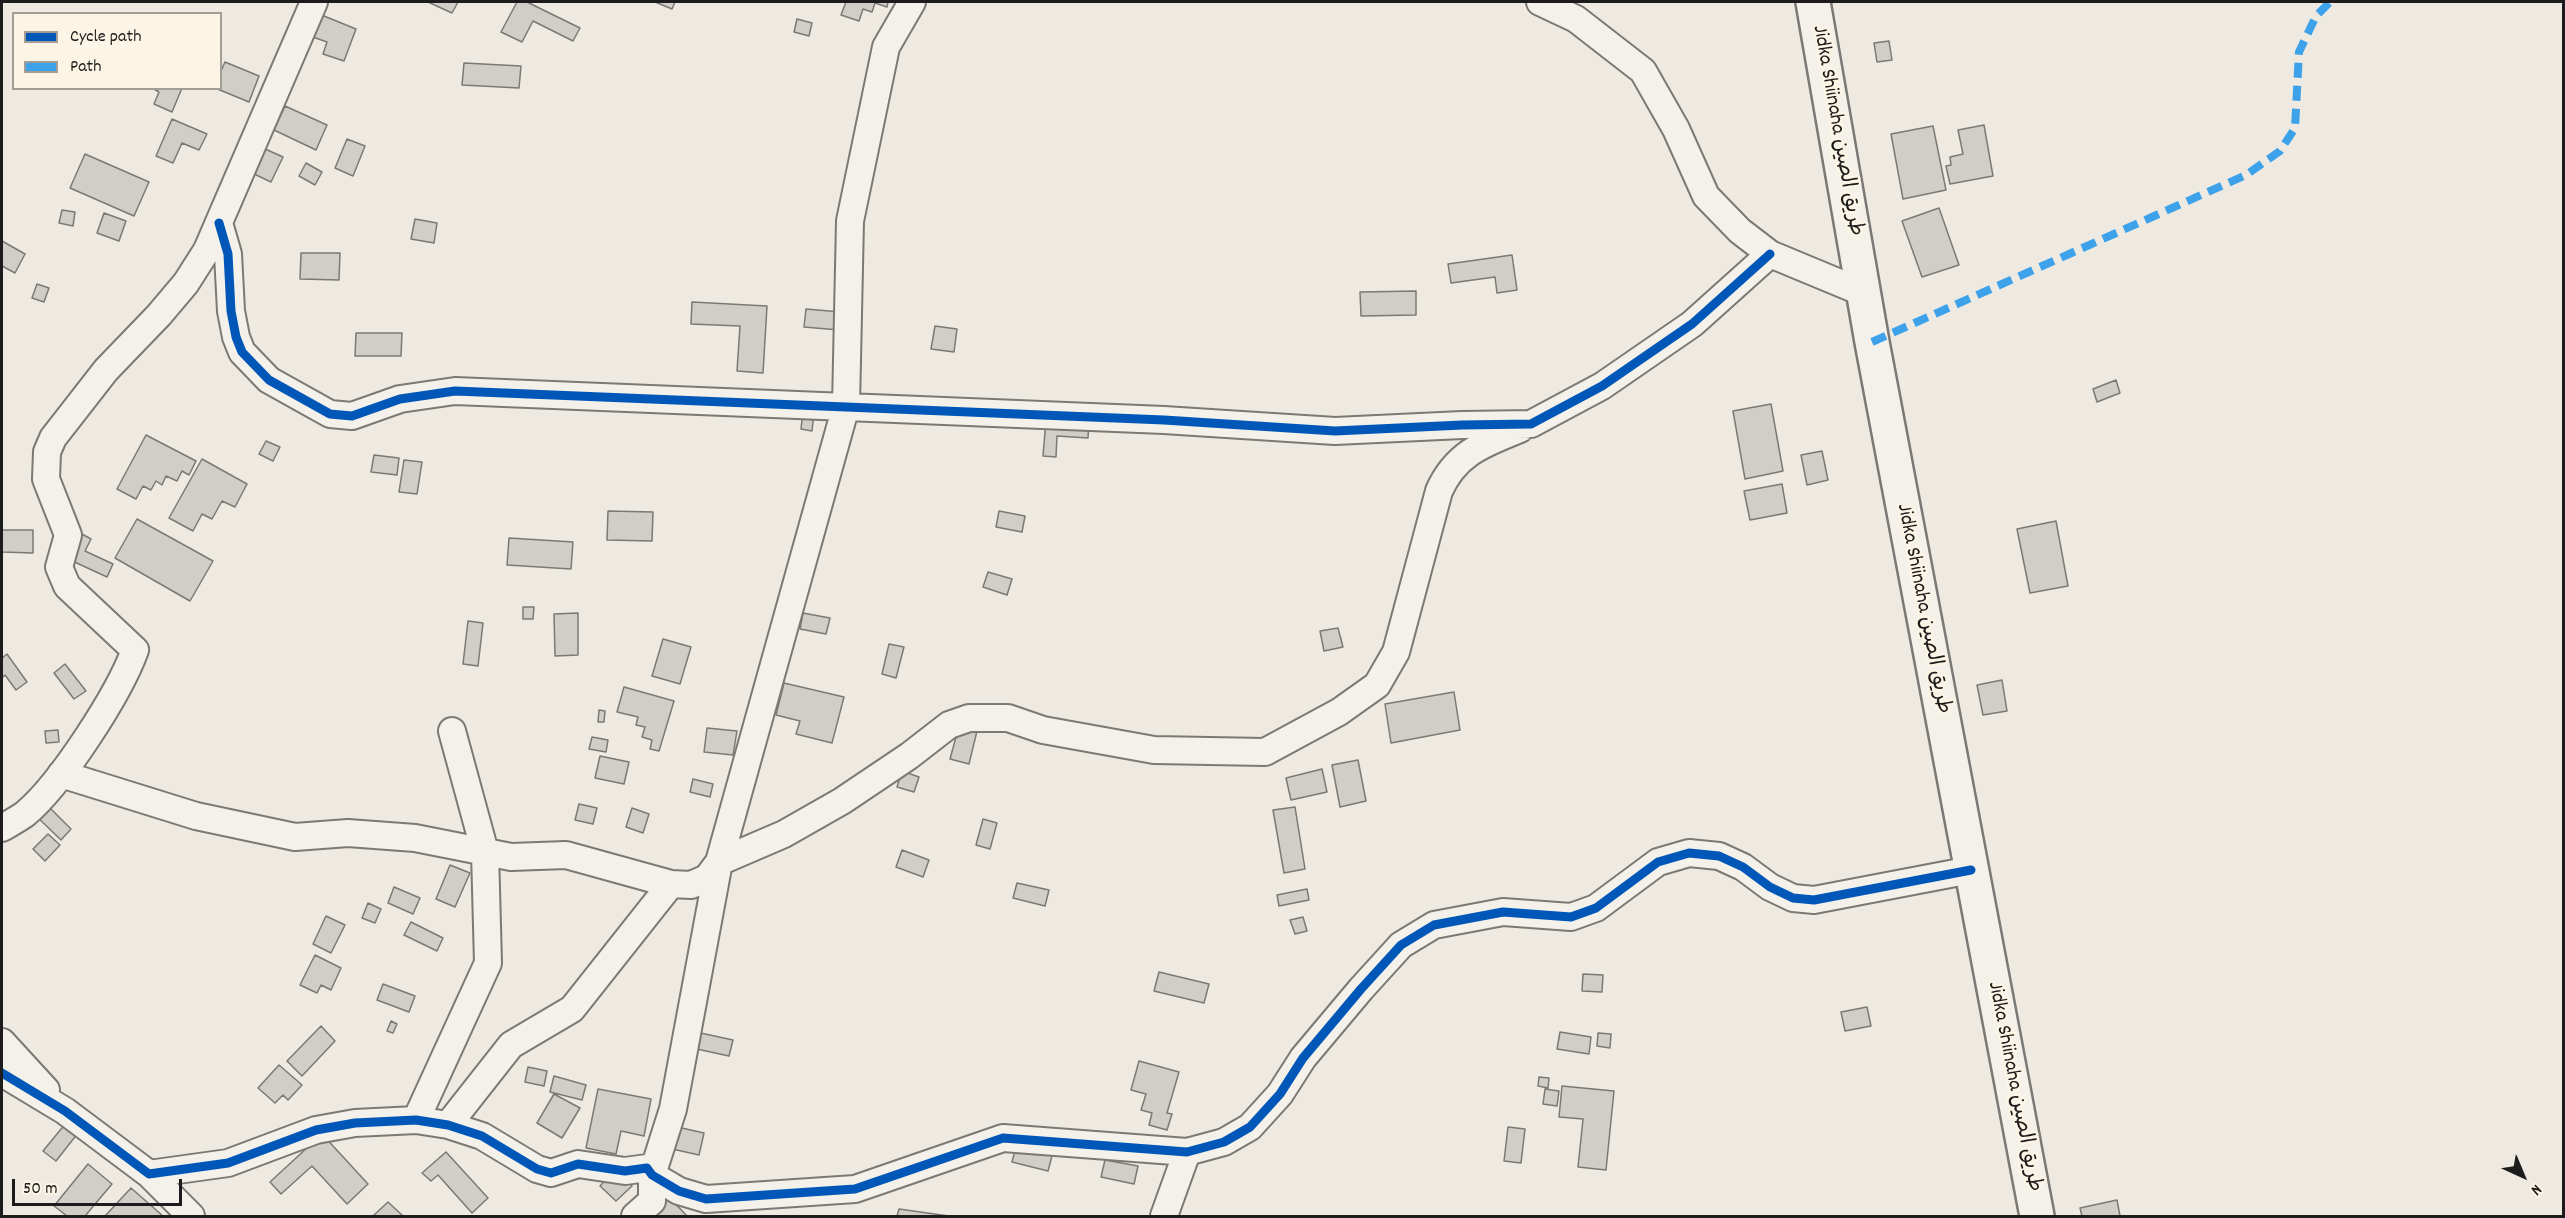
<!DOCTYPE html>
<meta charset="utf-8">
<style>
body{margin:0}
#map{position:relative;width:2565px;height:1218px;overflow:hidden;background:#eeeae2;font-family:Dekko,sans-serif}
canvas{display:block}
.frame{position:absolute;inset:0;border:3px solid #1c1c1c;pointer-events:none}
.legend{position:absolute;left:12px;top:12px;width:210px;height:78px;box-sizing:border-box;background:#fcf5e5;border:2px solid #a29e95;margin:0;padding:8px 10px;list-style:none;font-size:18px;color:#1c1c1c}
.legend li{display:flex;align-items:center;gap:12px;height:30px}
.legend b{width:30px;border:2px solid #a29e95}
.north{position:absolute;left:2493px;top:1146px;width:60px;height:60px;-webkit-text-stroke:4px #fcf5e5;paint-order:stroke;rotate:136deg;font-size:16px;font-weight:700;line-height:24px;text-align:center;color:#1c1c1c}
.north::after{content:'';display:block;margin:auto;width:21px;height:27px;background:#1c1c1c;clip-path:polygon(50% 0,100% 100%,50% 72%,0 100%)}
.scale{position:absolute;left:12px;top:1179px;width:170px;height:27px;box-sizing:border-box;border:3px solid #1c1c1c;border-top:0;padding-left:8px;font-size:18px;line-height:21px;white-space:nowrap;color:#1c1c1c;-webkit-text-stroke:4px #fcf5e5;paint-order:stroke}
</style>
<div id="map">
<canvas width="2565" height="1218"></canvas>
<div class="frame"></div>
<ul class="legend">
<li><b style="height:8px;background:#0057b8"></b>Cycle path</li>
<li><b style="height:8px;background:#3da2ea"></b>Path</li>
</ul>
<div class="north">N</div>
<div class="scale">50 m</div>
</div>
<script>
const g = document.querySelector('canvas').getContext('2d');
g.lineJoin = 'round';
function fill(path, color) { g.fillStyle = color; g.fill(path, 'evenodd'); }
function stroke(path, color, width, dash) { g.strokeStyle = color; g.lineWidth = width; g.lineCap = dash ? 'butt' : 'round'; g.setLineDash(dash || []); g.stroke(path); }
function write(font, color, halo, rows, align = 'center') {
  g.font = font + ' Dekko,"Playpen Sans Arabic",sans-serif'; g.lineWidth = 5; g.setLineDash([]); g.textBaseline = 'middle'; g.strokeStyle = halo; g.fillStyle = color; for (const [text, x, y, turn = 0] of rows) {
    g.save(); g.translate(x, y); g.rotate((+turn || 0) * Math.PI / 180); g.textAlign = isNaN(turn) ? turn : align; if (halo) g.strokeText(text, 0, 0); g.fillText(text, 0, 0); g.restore();
  }
}
const building = new Path2D(`
 M428 2H458L452 13Z
 M517 2H527L580 28 573 41 533 21 522 42 501 32Z
 M655 2H675L672 9Z
 M846 2H888L887 7 875 3 872 12 863 9 859 21 841 15Z
 M319 14 356 29 344 61 323 54 327 42 310 36Z
 M797 19 812 23 809 36 794 32Z
 M1889 41 1892 60 1877 62 1874 43Z
 M225 62 259 76 249 102 215 88H220V73Z
 M464 63 521 66 519 88 462 85Z
 M152 88H182L172 112 154 104 159 92Z
 M285 106 327 125 316 150 274 130Z
 M172 119 207 134 199 150 182 143 173 163 156 156Z
 M1984 125 1993 176 1950 184 1946 166 1951 165 1950 157 1963 154 1958 130Z
 M1933 126 1946 190 1903 199 1891 134Z
 M347 139 365 146 353 176 335 168Z
 M263 148 283 157 271 182 252 173Z
 M85 154 149 182 134 216 70 188Z
 M306 163 322 172 315 185 299 176Z
 M1939 208 1959 265 1922 277 1902 221Z
 M62 210 75 212 73 226 59 223Z
 M104 213 126 221 119 241 97 233Z
 M415 219 437 223 434 243 411 239Z
 M2 241 25 254 15 273 2 266Z
 M301 253H340L339 280 300 279Z
 M1512 255 1517 290 1497 293 1495 277 1451 283 1448 264Z
 M37 284 49 288 44 302 32 298Z
 M1416 291V315L1361 316 1360 292Z
 M692 302 767 306 763 373 737 371 740 326 691 324Z
 M806 309 841 312 839 330 804 327Z
 M935 326 957 329 954 352 931 349Z
 M356 333H402L401 356H355Z
 M2116 380 2120 393 2097 402 2093 389Z
 M1771 404 1783 471 1745 479 1733 411Z
 M803 411 814 413 812 431 801 429Z
 M1046 420 1089 423 1088 438 1057 436 1056 457 1043 456Z
 M146 435 196 461 189 475 182 471 177 481 166 476 162 485 156 481 151 490 143 486 136 499 117 489Z
 M266 441 280 447 273 461 259 454Z
 M1822 451 1828 480 1807 485 1801 455Z
 M374 455 399 458 397 475 371 472Z
 M202 459 247 484 235 507 222 501 212 519 202 514 193 531 169 518Z
 M404 460 422 462 417 494 399 492Z
 M1782 484 1787 513 1750 520 1744 491Z
 M608 511 653 512 652 541 607 540Z
 M999 511 1025 516 1022 532 996 527Z
 M137 519 213 561 190 601 115 558Z
 M2056 521 2068 586 2030 593 2017 529Z
 M2 530H33V553L2 552Z
 M80 533 91 539 85 551 113 564 107 577 68 559Z
 M509 538 573 542 571 569 507 565Z
 M988 572 1012 579 1007 595 983 587Z
 M523 607H534L533 619H523Z
 M578 613V655L555 656 554 614Z
 M803 613 830 618 826 634 800 629Z
 M468 621 483 623 478 666 463 664Z
 M1338 628 1343 647 1324 651 1320 631Z
 M663 639 691 647 680 684 652 676Z
 M889 644 904 647 896 678 882 674Z
 M7 654 27 682 16 690 5 675 2 678V658Z
 M65 664 86 691 74 699 54 673Z
 M2002 680 2007 711 1983 715 1977 685Z
 M784 683 844 697 832 743 796 734 800 721 776 715Z
 M624 687 674 701 659 751 650 749 652 740 642 737 645 727 636 725 638 717 617 712Z
 M1454 692 1460 730 1391 743 1385 704Z
 M599 710 605 711 604 722H598Z
 M959 726 977 731 969 764 950 759Z
 M707 728 737 731 733 755 704 752Z
 M58 730 59 742 46 743 45 731Z
 M592 737 608 740 606 752 589 749Z
 M600 756 629 762 624 784 595 778Z
 M1358 760 1366 801 1340 807 1332 765Z
 M1322 769 1327 792 1291 800 1286 778Z
 M902 771 919 777 914 792 897 787Z
 M693 779 713 784 710 797 690 792Z
 M44 802 71 829 61 840 33 813Z
 M579 804 597 808 593 824 575 820Z
 M1295 807 1305 869 1284 873 1273 810Z
 M632 808 649 814 643 833 626 827Z
 M983 819 997 823 990 849 976 845Z
 M48 834 60 845 45 861 33 849Z
 M902 850 929 860 923 877 896 867Z
 M450 865 470 873 455 907 436 899Z
 M1017 883 1049 890 1045 906 1013 898Z
 M394 887 420 898 413 914 388 903Z
 M1307 889 1309 900 1279 906 1277 895Z
 M368 903 381 909 375 923 362 918Z
 M326 916 345 925 331 953 313 944Z
 M1303 917 1307 931 1295 934 1290 920Z
 M411 922 443 938 437 951 404 935Z
 M315 955 341 968 331 990 321 985 317 993 300 985Z
 M1159 972 1209 984 1204 1003 1154 991Z
 M1583 974 1603 975 1602 992 1582 991Z
 M383 984 415 996 409 1012 377 1000Z
 M1867 1007 1871 1026 1845 1031 1841 1012Z
 M391 1021 397 1024 393 1033 387 1031Z
 M321 1026 335 1041 302 1076 287 1061Z
 M696 1032 733 1040 729 1056 692 1048Z
 M1560 1032 1591 1037 1589 1054 1557 1049Z
 M1598 1033 1611 1034 1610 1048 1597 1046Z
 M1139 1061 1179 1072 1167 1113 1172 1114 1167 1130 1149 1125 1152 1113 1141 1110 1146 1094 1131 1090Z
 M279 1065 302 1085 288 1100 283 1095 275 1103 258 1088Z
 M528 1067 547 1071 544 1086 525 1082Z
 M554 1076 586 1085 582 1100 550 1092Z
 M1539 1077 1549 1078 1548 1088 1538 1086Z
 M1562 1086 1614 1091 1606 1170 1578 1167 1583 1119 1559 1117Z
 M598 1089 651 1099 644 1136 621 1131 616 1154 586 1148Z
 M1545 1089 1559 1091 1557 1106 1543 1104Z
 M554 1094 580 1108 562 1138 537 1123Z
 M66 1123 78 1133 56 1161 43 1151Z
 M673 1126 704 1133 699 1155 668 1148Z
 M1508 1127 1525 1129 1521 1163 1504 1161Z
 M322 1134 368 1184 347 1204 312 1166 281 1194 270 1182Z
 M1017 1143 1053 1152 1048 1171 1012 1162Z
 M446 1152 488 1198 472 1213 438 1175 431 1181 422 1173Z
 M1105 1160 1138 1166 1134 1184 1101 1177Z
 M88 1164 112 1184 85 1216H67L54 1206Z
 M616 1169 632 1186 616 1201 600 1186Z
 M131 1188 163 1216H105Z
 M665 1193 687 1216H653Z
 M2117 1200 2120 1216H2082L2080 1208Z
 M388 1202 403 1216H373Z
 M899 1209 949 1216H897Z`);
fill(building, '#d1cec8');
stroke(building, '#7a7975', 1.5);
const minor = new Path2D(`
 M1540 2 1576 19 1643 71 1676 129 1706 196 1740 231 1770 254 1864 293
 M219 223 228 254 231 311 236 337 242 352 269 380 330 414 352 416 400 399 455 391 1164 420 1335 431 1462 425 1531 424 1602 386 1692 324 1770 254
 M61 774 196 816 295 837 348 833 415 838 511 857 566 855 671 884 691 885 707 878 719 862 784 834 842 801 909 756 949 725 969 718H1008L1043 730 1154 750 1265 752 1339 712 1377 685 1396 652 1439 491C1456 453 1483 444 1520 429
 M2 828C9 824 18 819 25 814 61 784 119 694 135 650L67 586 59 567 68 535 46 479 47 452 53 438 106 370 159 315 186 283 207 250 314 2
 M2 1042 46 1090
 M2 1073 65 1111 149 1174 228 1163 316 1130 355 1123 416 1120 448 1125 482 1136 537 1169 551 1173 578 1164 625 1171 647 1168 652 1175 679 1191 706 1199 855 1189 1003 1138 1187 1152 1224 1142 1250 1127 1280 1094 1303 1058 1361 989 1401 945 1434 925 1503 912 1571 917 1596 908 1658 862 1689 853 1719 856 1743 867 1770 887 1793 898 1814 900 1971 870
 M416 1120 488 963 485 852 452 731
 M448 1125 511 1045 572 1009 671 884
 M149 1174 191 1216
 M635 1216 652 1201V1175L673 1109 719 862 846 406 850 221 886 47 912 2
 M1164 1216 1187 1152`);
const primary = new Path2D(`
 M1813 2 1872 342 2037 1216`);
stroke(minor, '#7a7975', 30);
stroke(primary, '#7a7975', 38);
stroke(minor, '#f4f1ea', 26);
stroke(primary, '#f4f1ea', 33);
stroke(new Path2D(`
 M1872 342 2246 175 2280 151 2295 128 2299 52 2316 16 2330 2`), '#3da2ea', 8, [15, 8]);
stroke(new Path2D(`
 M219 223 228 254 231 311 236 337 242 352 269 380 330 414 352 416 400 399 455 391 1164 420 1335 431 1462 425 1531 424 1602 386 1692 324 1770 254
 M2 1073 65 1111 149 1174 228 1163 316 1130 355 1123 416 1120 448 1125 482 1136 537 1169 551 1173 578 1164 625 1171 647 1168 652 1175 679 1191 706 1199 855 1189 1003 1138 1187 1152 1224 1142 1250 1127 1280 1094 1303 1058 1361 989 1401 945 1434 925 1503 912 1571 917 1596 908 1658 862 1689 853 1719 856 1743 867 1770 887 1793 898 1814 900 1971 870`), '#0057b8', 9);
write('21px', '#1c1c1c', '#fcf5e5', [
 ["Jidka Shiinaha طريق الصين",1836,131,80],
 ["Jidka Shiinaha طريق الصين",1922,609,79],
 ["Jidka Shiinaha طريق الصين",2013,1087,79]
]);
</script>
